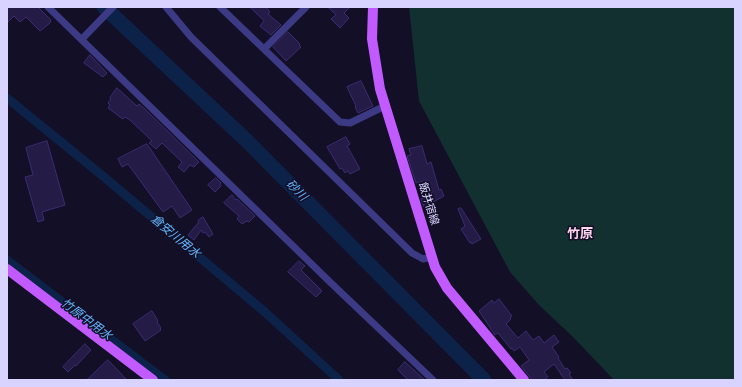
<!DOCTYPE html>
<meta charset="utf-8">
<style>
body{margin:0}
#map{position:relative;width:742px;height:387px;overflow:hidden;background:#130f26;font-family:"Titillium Web",sans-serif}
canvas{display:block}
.frame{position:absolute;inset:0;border:8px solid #d9d4ff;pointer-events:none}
</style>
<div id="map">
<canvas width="742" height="387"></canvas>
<div class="frame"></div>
</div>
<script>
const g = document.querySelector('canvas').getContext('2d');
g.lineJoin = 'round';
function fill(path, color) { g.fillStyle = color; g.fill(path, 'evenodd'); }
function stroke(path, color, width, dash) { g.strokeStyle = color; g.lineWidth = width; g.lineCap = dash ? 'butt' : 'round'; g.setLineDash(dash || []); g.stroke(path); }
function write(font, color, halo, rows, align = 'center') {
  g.font = font + ' "Titillium Web","Noto Sans JP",sans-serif'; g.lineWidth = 3; g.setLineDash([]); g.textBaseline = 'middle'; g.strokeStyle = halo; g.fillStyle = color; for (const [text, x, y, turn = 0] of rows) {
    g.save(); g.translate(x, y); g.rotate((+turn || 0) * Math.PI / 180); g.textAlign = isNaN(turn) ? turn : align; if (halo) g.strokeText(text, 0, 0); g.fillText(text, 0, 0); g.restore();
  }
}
fill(new Path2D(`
 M409 7H735V380H614L573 337 539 305 510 272 419 101Z`), '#12302f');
stroke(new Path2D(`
 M7 98 104 177 266 313 339 380
 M7 260 165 380`), '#0c2248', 9);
stroke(new Path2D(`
 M104 7 246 140 484 380`), '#0c2248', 15);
const building = new Path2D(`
 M7 7H38L51 20 50 23 40 31 26 17 20 22 14 16 7 23Z
 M250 7H266L270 12 268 14 281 25 271 35 260 26 264 21Z
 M328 7H350L344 13 349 18 340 28 331 19 336 15Z
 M288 32 300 44 299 45 301 47 286 61 273 47Z
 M90 55 107 73 103 77 84 63Z
 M361 81 373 106 358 113 355 107 356 106 347 87Z
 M117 88 137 106 139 104 144 108 199 162 194 167 190 165 184 172 178 167 182 162 162 143 156 149 149 143 152 141 130 120 125 117 123 119 108 108 110 105 108 103 111 99 110 98Z
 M346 137 350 144 347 146 360 169 350 174 348 171 345 173 342 168 340 169 327 147Z
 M47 141 65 205 42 212 44 220 38 222 25 177 33 175 26 148Z
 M147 144 192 210 180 218 172 206 163 212 128 164 122 167 118 159Z
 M422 146 427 164 431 162 439 190 441 189 444 196 424 207 421 199 432 193 426 180 416 183 407 156 411 155 409 149Z
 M216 178 221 183 220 184 221 186 215 192 208 185Z
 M232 195 236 200 237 199 255 216 249 222 247 221 242 224 237 219 239 216 224 203Z
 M461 208 481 239 472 244 471 242 470 243 461 229 465 226 458 209Z
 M203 217 213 234 209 237 205 232 203 233 201 230 194 240 188 235 199 222 198 221Z
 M299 261 305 266 301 270 322 291 316 297 288 272Z
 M499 299 512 316 510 318 511 319 506 324 518 338 526 331 533 340 539 336 544 343 554 335 559 342 552 347 559 357 558 358 565 369 567 368 571 373 569 374 573 380H565L554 364 544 372 548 377 544 380H532L521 366 529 360 520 347 514 351 512 348 511 349 498 333 495 335 479 311 492 300 494 303Z
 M152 311 158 321 157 322 161 328 160 329 161 330 145 341 133 324Z
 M85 344 91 350 76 366 75 365 68 372 63 367Z
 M108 360 127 380H87Z
 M405 362 425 380H408L398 370Z`);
fill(building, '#241b47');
stroke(building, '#3b2d73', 1);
stroke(new Path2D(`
 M48 7 331 283 433 380
 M166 7 191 37 412 253 423 259 432 257
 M220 7 340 122 350 123 385 106
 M82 39 113 7
 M264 49 306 7`), '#3d3a85', 7);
stroke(new Path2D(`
 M373 7 372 39 380 89 435 267 447 288 524 380
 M7 269 153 380`), '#c25bff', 10);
write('11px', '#d9d4ff', '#130f26', [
 ["飯井宿線",428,204,73]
]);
write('italic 12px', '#62b6ff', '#130f26', [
 ["砂川",296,191,45],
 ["倉安川用水",175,237,40],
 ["竹原中用水",86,320,37]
]);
write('bold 13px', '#ffd6f0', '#130f26', [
 ["竹原",580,235]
]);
</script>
